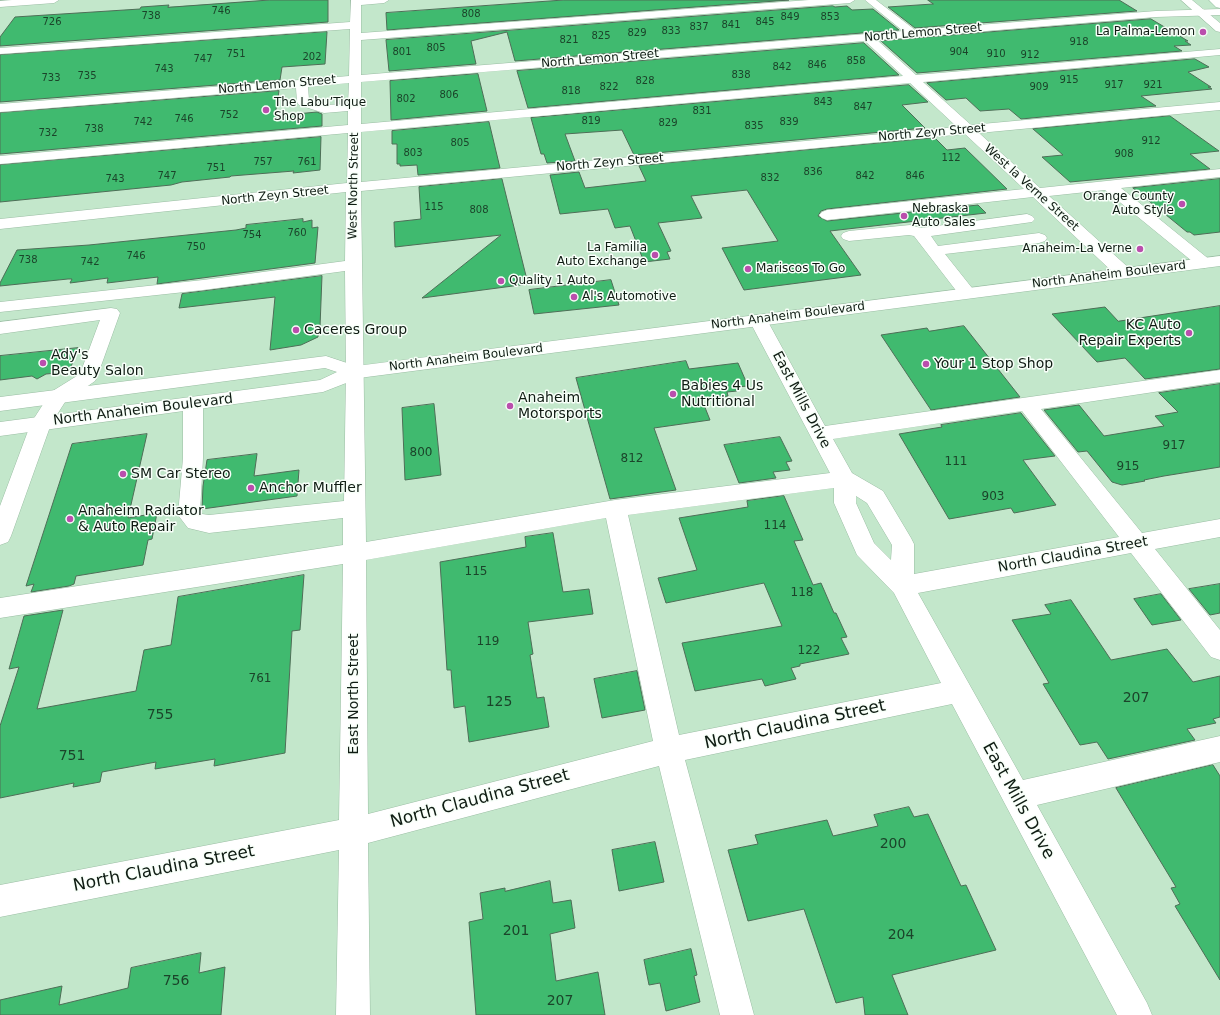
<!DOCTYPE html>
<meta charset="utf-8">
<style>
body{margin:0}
canvas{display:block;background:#c3e7cb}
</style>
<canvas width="1220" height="1015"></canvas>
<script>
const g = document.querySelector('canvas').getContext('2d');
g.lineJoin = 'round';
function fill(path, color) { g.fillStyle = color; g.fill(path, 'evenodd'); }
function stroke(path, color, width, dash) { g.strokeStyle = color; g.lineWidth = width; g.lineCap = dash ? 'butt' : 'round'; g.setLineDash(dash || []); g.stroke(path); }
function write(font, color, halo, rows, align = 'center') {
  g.font = font + ' "DejaVu Sans",sans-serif'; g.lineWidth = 3; g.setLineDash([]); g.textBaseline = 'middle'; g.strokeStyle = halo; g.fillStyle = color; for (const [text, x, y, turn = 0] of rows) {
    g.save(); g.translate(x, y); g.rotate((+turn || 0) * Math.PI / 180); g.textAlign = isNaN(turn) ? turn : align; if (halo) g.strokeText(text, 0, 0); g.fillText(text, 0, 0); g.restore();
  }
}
const building = new Path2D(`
 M270 0H328V22L0 46V37L15 17 140 9 141 7 169 5 168 7Z
 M564 0H789L387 30 386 13Z
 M928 0H1119L1137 11 915 28 888 7 933 4Z
 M833 6 835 7 847 6 852 10 873 9 899 30 515 61 507 32 471 41 476 64 389 71 386 40Z
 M1151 19 1188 41H1185L1191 45 1174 46 1182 51 917 73 881 41Z
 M327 32 325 64 282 67 280 80 0 102V55Z
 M864 43 899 75 528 108 517 71Z
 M1195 59 1209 67 1188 72 1211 87H1208L1212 89 1141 96 1156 106 1021 119 1009 109 980 111 966 98 946 100 927 83Z
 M478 74 487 111 391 120 390 81Z
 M909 85 928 102 902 105 925 128 634 155 622 130 565 134 575 161 547 163 544 154H541L531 118Z
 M279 91 275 116 317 112 322 114V126L0 154V113Z
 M1170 116 1219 151 1190 154 1210 169 1070 182 1042 157 1063 155 1033 129Z
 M489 122 500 168 418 175 417 165 400 166V164H397V144H392V131Z
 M321 137 320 170 293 173 294 171 231 176 230 177 182 182 171 185 0 202V165Z
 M935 138 947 150 965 148 1007 189 827 209 821 211 818 216 827 221 978 205 986 213 830 231 861 275 744 290 722 248 778 241 747 190 691 196 702 218 658 223 671 251 667 252 670 259 644 262 630 226 615 228 608 209 560 214 550 175 579 172 585 188 646 181 639 166Z
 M502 179 528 284 422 298 501 235 395 247 394 222 421 219 419 187Z
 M1220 179V232L1194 235 1190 232H1187L1133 188Z
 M303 219V222L312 220V228L318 227 315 263 157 284 158 277 107 283 108 278 70 283 72 279H68L0 286V283L17 250 89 245 236 230 246 228V225Z
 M322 276 320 327H318V337L301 345 270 350 275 297 179 308 182 294Z
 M611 280 619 305 534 314 529 290Z
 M1220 306V369L1145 379 1125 358 1097 362 1052 314 1105 307 1118 321Z
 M964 326 1020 397 931 410 881 335 927 328 929 331Z
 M78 348 69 372 46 374 37 379 32 376 0 380V356Z
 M686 361 689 369 738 363 748 386 736 387 737 391 727 392 728 396 702 400 710 420 654 428 676 490 610 499 576 378Z
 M1220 384V467L1164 476 1144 480 1145 481 1122 485 1112 482 1087 451 1078 452 1044 410 1079 405 1104 436 1164 426 1155 416 1178 412 1159 393Z
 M434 404 441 475 405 480 402 408Z
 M1021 413 1055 456 1023 460 1056 505 1014 513 1011 508 949 519 899 434 942 427 941 425Z
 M147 434 128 518 157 513 152 539 148 540 143 565 76 576 74 584 69 586 31 592 34 584 26 586 72 444Z
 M780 437 792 461 786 462 790 470 773 472 776 478 739 483 724 445Z
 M257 454 254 476 299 470 297 496 202 509 203 486 207 460Z
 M784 496 803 540 794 541 813 585 821 583 834 613H836L847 637 841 638 849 654 800 664V666L791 668 796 679 765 686 762 679 695 691 682 643 782 626 764 583 666 603 658 578 697 570 679 518 748 507 747 501Z
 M553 533 563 592 589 589 593 614 528 622 533 654 530 655 537 698 544 697 549 727 469 742 465 706 454 708 451 670H447L440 562 526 547 525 537Z
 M304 575 300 630 292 631 285 753 214 766 215 759 155 769 156 762 102 772 100 782 73 787 74 783 0 798V726L19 667 9 669 24 616 63 610 37 709 136 691 144 650 171 645 178 597Z
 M1220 584V613L1210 615 1189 589Z
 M1161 594 1181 620 1152 625 1134 599Z
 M1071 600 1111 660 1167 649 1193 682 1220 676V717L1213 719 1216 723 1187 729 1195 740 1108 759 1097 742 1080 745 1043 684 1049 683 1012 620 1051 614 1045 605Z
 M637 671 645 710 602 718 594 679Z
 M1213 765 1220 776V980L1175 906 1180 904 1171 888 1176 887 1116 788Z
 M909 807 914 817 928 814 961 886 966 885 996 950 892 975 908 1015H865L863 997 836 1003 804 909 748 921 728 850 758 844 755 835 827 820 833 836 878 826 874 815Z
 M655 842 664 882 619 891 612 850Z
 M550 881 553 903 571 900 575 928 550 934 556 981 598 972 605 1015H476L469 922 483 919 480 893 505 888V891Z
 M691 949 697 975 694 976 700 1002 666 1011 660 983 649 985 644 960Z
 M201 953 199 973 225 967 221 1015H0V1000L62 986 59 1005 128 988 131 968Z`);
fill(building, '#40ba6f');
stroke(building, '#4e6e57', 1);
const minor = new Path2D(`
 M12 0H59L54 3 0 7V1Z
 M351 0H389L384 3 361 5V33L809 0H855L850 3 361 40V75L903 31 865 0H876L915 30 1156 11 1220 9V15L1156 17 877 40 916 75 1220 49V55L923 82 971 125 1220 102V110L979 133 1040 188 1220 169V177L1121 188 1210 260 1212 263 1210 266 1204 268 1198 266 1105 190 1049 196 1130 269 1132 273 1130 277 1124 278 1118 277 1033 197 827 220 822 218 819 215 822 212 827 210 1024 189 965 134 361 191 366 542 615 500 830 473 749 320 752 316 758 315 764 316 767 320 825 426 1220 370V382L1041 409 1142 533 1220 519V537L1155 549 1220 630V660L1211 657 1131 553 918 593 1023 780 1220 736V762L1037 805 1147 1003 1152 1015H1117L952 704 685 760 754 1015H720L659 766 368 843 370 1015H336L339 850 0 917V885L339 820 343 564 0 618V598L343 545V518L209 533 188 528 178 515 183 458V404L186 399 193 397 200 399 203 404V458L200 512 202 514 209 515 344 501 346 372 345 271 203 290 0 312V302L203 280 345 261 346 192 0 229V219L347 183 348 133 0 164V156L348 125V111L324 113 299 105 297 102 296 88 0 112V104L349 76 350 29 0 54V48L350 22ZM865 41 903 76 361 124V82ZM349 83 348 104 325 105 309 100 308 87ZM910 83 957 127 361 182V132ZM1022 411 1119 537 914 574V544L911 538 883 491 852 473 833 439ZM834 488V503L857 555 894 593 941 683 679 735 628 515ZM856 496 867 503 892 545 891 560 874 543 856 503ZM606 518 653 741 368 814 366 560Z
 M1027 214 1032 216 1035 219 1032 222 931 236 938 246 1039 233 1045 235 1047 238 1045 241 1039 243 945 254 976 293 973 297 967 298 961 297 914 236 909 235 849 241 843 239 841 236 843 233 849 231 910 225 921 228Z
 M111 308 117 309 120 313 97 377 95 381 65 402 51 424 11 536 8 542 0 545V506L31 423 51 392 80 374 100 320 0 334V322Z`);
const major = new Path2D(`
 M1181 0H1192L1220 23V32L1216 31Z
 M1209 0H1220V8L1216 7Z
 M1220 256V266L359 378 323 392 0 436V422L320 380 337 372 325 368 0 411V397L326 356 356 366Z`);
stroke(minor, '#9abda3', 1);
stroke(major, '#9abda3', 1);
fill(minor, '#fff');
fill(major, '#fff');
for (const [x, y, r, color] of [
 [1203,32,4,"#ba4ead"],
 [266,110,4,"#ba4ead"],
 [1182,204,4,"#ba4ead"],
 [904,216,4,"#ba4ead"],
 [1140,249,4,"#ba4ead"],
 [655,255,4,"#ba4ead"],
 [748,269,4,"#ba4ead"],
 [501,281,4,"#ba4ead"],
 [574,297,4,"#ba4ead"],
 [296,330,4,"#ba4ead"],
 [1189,333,4,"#ba4ead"],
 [43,363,4,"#ba4ead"],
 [926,364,4,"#ba4ead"],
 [673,394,4,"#ba4ead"],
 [510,406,4,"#ba4ead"],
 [123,474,4,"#ba4ead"],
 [251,488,4,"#ba4ead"],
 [70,519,4,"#ba4ead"]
]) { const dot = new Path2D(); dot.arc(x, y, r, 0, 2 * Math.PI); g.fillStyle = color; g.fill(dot); stroke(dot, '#f8fff9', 1.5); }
write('10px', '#1b442a', null, [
 ["746",221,11],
 ["808",471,14],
 ["738",151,16],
 ["849",790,17],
 ["853",830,17],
 ["726",52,22],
 ["845",765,22],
 ["841",731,25],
 ["837",699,27],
 ["833",671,31],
 ["829",637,33],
 ["825",601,36],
 ["821",569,40],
 ["918",1079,42],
 ["805",436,48],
 ["801",402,52],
 ["904",959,52],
 ["751",236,54],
 ["910",996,54],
 ["912",1030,55],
 ["202",312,57],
 ["747",203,59],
 ["858",856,61],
 ["846",817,65],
 ["842",782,67],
 ["743",164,69],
 ["838",741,75],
 ["735",87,76],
 ["733",51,78],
 ["915",1069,80],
 ["828",645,81],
 ["917",1114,85],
 ["921",1153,85],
 ["822",609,87],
 ["909",1039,87],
 ["818",571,91],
 ["806",449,95],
 ["802",406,99],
 ["843",823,102],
 ["847",863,107],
 ["831",702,111],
 ["752",229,115],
 ["746",184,119],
 ["819",591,121],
 ["742",143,122],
 ["839",789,122],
 ["829",668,123],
 ["835",754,126],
 ["738",94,129],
 ["732",48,133],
 ["912",1151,141],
 ["805",460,143],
 ["803",413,153],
 ["908",1124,154],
 ["112",951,158],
 ["757",263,162],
 ["761",307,162],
 ["751",216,168],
 ["836",813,172],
 ["747",167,176],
 ["842",865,176],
 ["846",915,176],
 ["832",770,178],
 ["743",115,179],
 ["115",434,207],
 ["808",479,210],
 ["760",297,233],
 ["754",252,235],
 ["750",196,247],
 ["746",136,256],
 ["738",28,260],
 ["742",90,262]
]);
write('12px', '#0f1c13', '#f8fff9', [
 ["La Palma-Lemon",1195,32,"right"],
 ["The Labu’Tique",274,103],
 ["Shop",274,117],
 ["Orange County",1174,197,"right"],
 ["Auto Style",1174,211,"right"],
 ["Nebraska",912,209],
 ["Auto Sales",912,223],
 ["La Familia",647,248,"right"],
 ["Auto Exchange",647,262,"right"],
 ["Anaheim-La Verne",1132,249,"right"],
 ["Mariscos To Go",756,269],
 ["Quality 1 Auto",509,281],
 ["Al's Automotive",582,297]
], 'left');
write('12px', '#0f1c13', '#f8fff9', [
 ["North Lemon Street",923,33,-5],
 ["North Lemon Street",600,59,-5],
 ["North Lemon Street",277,85,-5],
 ["North Zeyn Street",932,133,-5],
 ["North Zeyn Street",610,163,-5],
 ["West North Street",354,186,-89],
 ["West la Verne Street",1031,188,42],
 ["North Zeyn Street",275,196,-6],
 ["North Anaheim Boulevard",1109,275,-7],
 ["North Anaheim Boulevard",788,316,-7],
 ["North Anaheim Boulevard",466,358,-7]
]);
write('12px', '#1b442a', null, [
 ["917",1174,446],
 ["800",421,453],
 ["812",632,459],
 ["111",956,462],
 ["915",1128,467],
 ["903",993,497],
 ["114",775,526],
 ["115",476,572],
 ["118",802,593],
 ["119",488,642],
 ["122",809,651],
 ["761",260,679]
]);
write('14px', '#0f1c13', '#f8fff9', [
 ["KC Auto",1181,325,"right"],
 ["Repair Experts",1181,341,"right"],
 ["Caceres Group",304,330],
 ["Ady's",51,355],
 ["Beauty Salon",51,371],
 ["Your 1 Stop Shop",934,364],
 ["Babies 4 Us",681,386],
 ["Nutritional",681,402],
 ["Anaheim",518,398],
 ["Motorsports",518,414],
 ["SM Car Stereo",131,474],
 ["Anchor Muffler",259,488],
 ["Anaheim Radiator",78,511],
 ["& Auto Repair",78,527]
], 'left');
write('14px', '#0f1c13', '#f8fff9', [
 ["East Mills Drive",801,400,62],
 ["North Anaheim Boulevard",143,410,-7],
 ["North Claudina Street",1073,555,-10],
 ["East North Street",354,694,-90]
]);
write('14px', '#1b442a', null, [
 ["207",1136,698],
 ["125",499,702],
 ["755",160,715],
 ["751",72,756],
 ["200",893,844],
 ["201",516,931],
 ["204",901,935],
 ["756",176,981],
 ["207",560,1001]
]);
write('17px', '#0f1c13', '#f8fff9', [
 ["North Claudina Street",795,725,-12],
 ["North Claudina Street",480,799,-15],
 ["East Mills Drive",1018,801,61],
 ["North Claudina Street",164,869,-11]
]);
</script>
